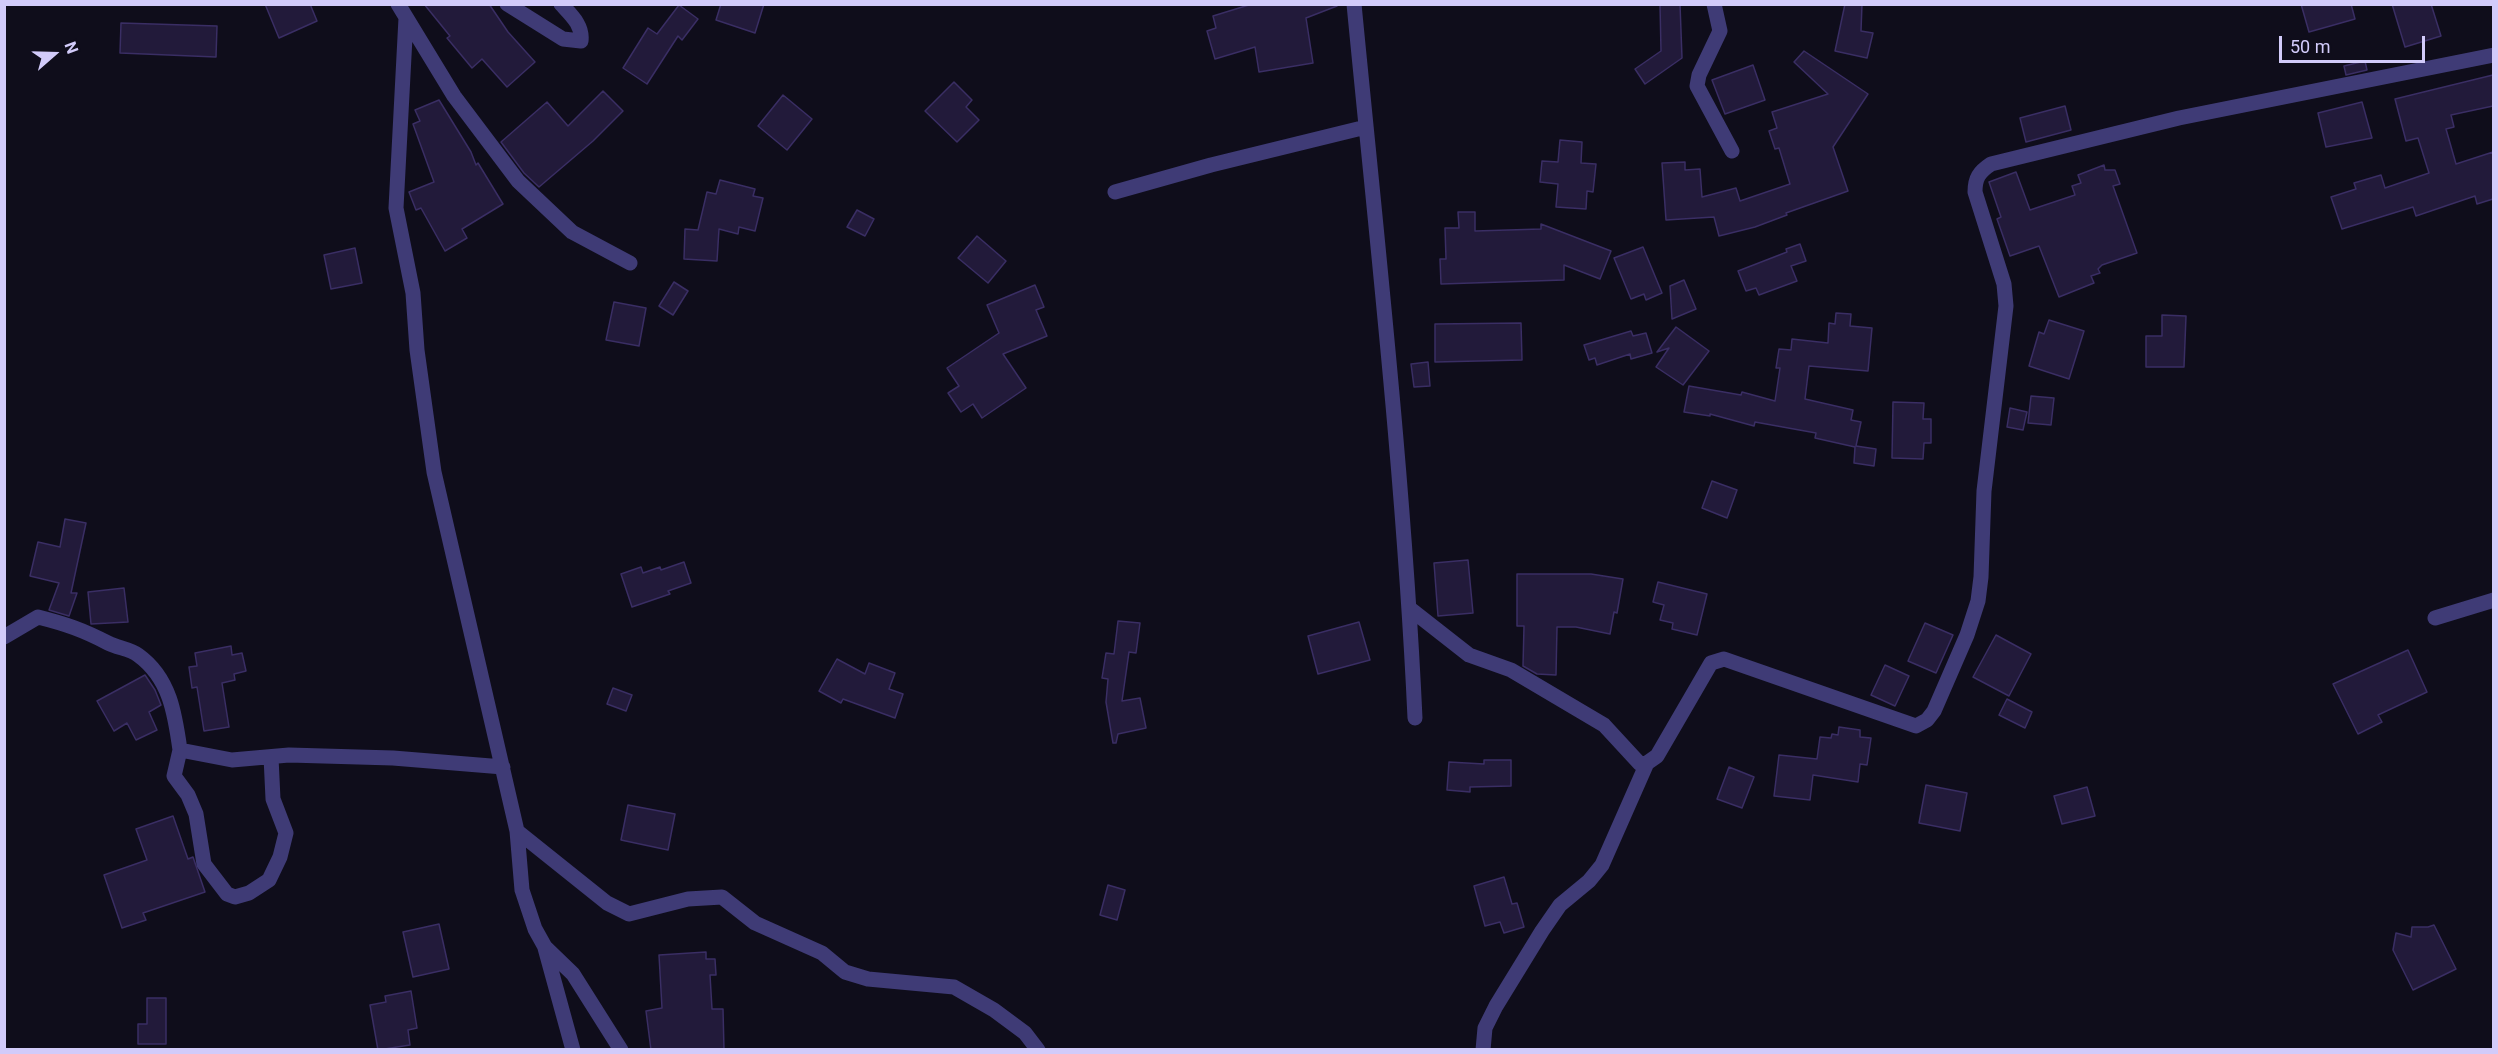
<!DOCTYPE html>
<style>
body{margin:0}
#map{position:relative;width:2498px;height:1054px;overflow:hidden;background:#0f0d1b;font-family:Roboto,sans-serif}
canvas{display:block}
.frame{position:absolute;inset:0;border:6px solid #d2cbfa;pointer-events:none}
.north{position:absolute;left:24px;top:24px;width:60px;height:60px;-webkit-text-stroke:4px #0f0d1b;paint-order:stroke;rotate:70deg;font-size:16px;font-weight:700;line-height:24px;text-align:center;color:#d2cbfa}
.north::after{content:'';display:block;margin:auto;width:21px;height:27px;background:#d2cbfa;clip-path:polygon(50% 0,100% 100%,50% 72%,0 100%)}
.scale{position:absolute;left:2279px;top:36px;width:146px;height:27px;box-sizing:border-box;border:3px solid #d2cbfa;border-top:0;padding-left:8px;font-size:18px;line-height:21px;white-space:nowrap;color:#d2cbfa;-webkit-text-stroke:4px #0f0d1b;paint-order:stroke}
</style>
<div id="map">
<canvas width="2498" height="1054"></canvas>
<div class="frame"></div>
<div class="north">N</div>
<div class="scale">50 m</div>
</div>
<script>
const g = document.querySelector('canvas').getContext('2d');
g.lineJoin = 'round';
function fill(path, color) { g.fillStyle = color; g.fill(path, 'evenodd'); }
function stroke(path, color, width, dash) { g.strokeStyle = color; g.lineWidth = width; g.lineCap = dash ? 'butt' : 'round'; g.setLineDash(dash || []); g.stroke(path); }
const building = new Path2D(`
 M265 4H310L317 21 279 38Z
 M424 4H489L508 32 535 62 507 87 482 59 472 68 447 38 450 36Z
 M721 4H764L755 33 716 20Z
 M1252 4H1337V6L1306 18 1313 63 1259 72 1255 47 1215 59 1207 31 1216 28 1213 16Z
 M1660 4H1680L1682 58 1645 84 1635 69 1661 51Z
 M1845 4H1862L1861 31 1873 33 1867 58 1835 51Z
 M2301 4H2351L2355 19 2309 32Z
 M2392 4H2431L2441 36 2405 47Z
 M679 5 698 19 682 40 678 36 647 84 623 68 648 28 657 34Z
 M121 23 217 26 216 57 120 53Z
 M1804 51 1868 94 1833 147 1848 191 1786 213 1787 215 1755 227 1719 236 1714 217 1666 220 1662 163 1685 162V170L1700 169 1702 197 1736 188 1740 201 1790 184 1779 148 1775 149 1769 131 1777 128 1772 112 1828 94 1794 62Z
 M2365 61 2367 70 2346 75 2344 66Z
 M1753 65 1765 100 1725 114 1712 80Z
 M2493 75V106L2451 115 2454 127 2446 129 2456 164 2493 152V199L2477 204 2475 196 2416 216 2413 207 2342 229 2331 197 2356 189 2354 183 2381 175 2385 188 2429 173 2418 138 2406 141 2395 99Z
 M954 82 972 100 966 107 979 120 957 142 925 111Z
 M603 91 623 111 593 141 539 187 524 173 501 142 547 102 568 126Z
 M783 95 812 119 787 150 758 126Z
 M439 100 471 152 476 165 478 163 503 204 462 229 467 238 445 251 421 208 416 210 409 192 434 182 413 124 420 121 415 110Z
 M2362 102 2372 138 2326 147 2318 113Z
 M2065 106 2071 130 2026 142 2020 118Z
 M1560 140 1582 142 1581 163 1596 164 1593 192 1587 191 1586 209 1556 207 1558 184 1540 182 1542 161 1558 162Z
 M2104 165 2105 170H2115L2120 184 2113 186 2137 253 2102 265 2098 269 2100 273 2091 276 2094 283 2059 297 2039 246 2010 256 1997 219 2001 217 1989 182 2016 172 2030 210 2075 195 2072 186 2081 183 2078 175Z
 M720 180 755 189 753 196 763 198 755 231 739 227 738 234 719 229 717 261 684 259 685 229 698 230 707 192 716 194Z
 M857 210 874 219 865 236 847 227Z
 M1458 212H1475V231L1541 229V224L1611 251 1600 279 1564 265V280L1441 284 1440 259H1446L1445 228H1459Z
 M977 236 1006 261 988 283 958 258Z
 M1800 244 1806 261 1791 266 1797 281 1759 295 1756 288 1746 291 1738 271 1787 252 1786 249Z
 M1643 247 1662 293 1646 300 1644 294 1631 299 1614 258Z
 M355 248 362 283 331 289 324 255Z
 M1684 280 1696 309 1672 319 1670 286Z
 M674 282 688 291 673 315 659 306Z
 M1035 285 1044 307 1036 310 1047 336 1003 354 1026 388 982 418 973 404 961 412 948 393 959 386 947 368 999 333 987 305Z
 M614 302 646 308 639 346 606 340Z
 M1836 313 1851 314 1850 326 1872 328 1868 371 1809 366 1805 399 1853 410 1851 420 1861 422 1856 446 1876 449 1874 466 1854 463 1855 447 1815 438 1816 433 1755 422 1754 426 1710 414V416L1684 412 1689 386 1741 395 1742 392 1775 401 1780 368H1776L1779 349 1791 350 1792 339 1828 343 1829 323 1835 324Z
 M2162 315 2186 316 2184 367H2146V336H2162Z
 M2049 320 2084 331 2069 379 2029 366 2039 332 2044 334Z
 M1521 323 1522 360 1435 362V324Z
 M1676 327 1709 351 1683 385 1656 367 1669 348 1657 352Z
 M1631 331 1633 336 1646 333 1652 353 1631 359 1630 354 1597 365 1595 358 1589 360 1584 345Z
 M1428 362 1430 386 1414 387 1411 364Z
 M2031 396 2054 398 2051 425 2028 423Z
 M1893 402 1924 403 1923 419H1931V443H1924L1923 459 1892 458Z
 M2010 408 2027 412 2023 430 2007 427Z
 M1712 481 1737 490 1727 518 1702 508Z
 M65 519 86 523 71 593H77L69 616 49 610 59 583 30 576 38 542 60 547Z
 M1468 560 1473 613 1438 616 1434 563Z
 M684 562 691 583 668 591 670 594 632 607 621 574 641 567 643 573 660 567 661 570Z
 M1517 574H1591L1623 579 1617 613 1614 612 1610 634 1576 627H1557L1556 675 1537 674 1523 666 1524 626H1517Z
 M1658 582 1707 594 1697 635 1672 629 1673 623 1660 620 1664 605 1653 602Z
 M124 588 128 622 91 624 88 592Z
 M1118 621 1140 623 1136 653 1129 652 1122 701 1140 698 1146 728 1118 734 1116 743H1113L1106 702 1108 679 1102 678 1106 653 1114 654Z
 M1359 622 1370 660 1318 674 1308 636Z
 M1925 623 1953 635 1936 673 1908 661Z
 M1996 635 2031 654 2009 696 1973 677Z
 M231 646 232 655 242 653 246 671 234 674 235 680 222 683 229 727 204 731 197 687 192 688 189 667 197 666 195 653Z
 M2408 650 2427 692 2378 715 2382 722 2358 734 2333 684Z
 M837 659 865 674 869 663 895 673 889 689 903 694 895 718 843 699 841 703 819 691Z
 M1885 665 1909 676 1895 706 1871 695Z
 M145 675 155 690 161 705 149 712 157 730 136 740 127 723 114 731 97 701Z
 M613 688 632 695 626 711 607 704Z
 M2007 699 2032 712 2025 728 1999 715Z
 M1839 727 1860 730V737L1871 738 1867 765 1860 764 1858 782 1813 775 1810 800 1774 796 1779 755 1817 759 1820 737 1831 738 1832 734 1838 735Z
 M1484 760H1511V786L1470 787V792L1447 790 1449 762 1484 764Z
 M1729 767 1754 777 1742 808 1717 799Z
 M1926 785 1967 793 1960 831 1919 823Z
 M2087 787 2095 816 2062 824 2054 796Z
 M628 805 675 814 668 850 621 840Z
 M173 816 188 859 193 857 205 892 143 913 146 920 122 928 104 875 147 860 136 829Z
 M1504 877 1512 904 1517 903 1524 927 1504 933 1500 922 1485 926 1474 886Z
 M1108 885 1125 890 1117 920 1100 915Z
 M439 924 449 969 413 977 403 932Z
 M2434 925 2456 969 2413 990 2393 950 2396 933 2411 937 2412 927H2428Z
 M706 952V959H715L716 975H710L712 1009H723L724 1050H651L646 1011 662 1008 659 955Z
 M411 991 417 1028 408 1030 410 1045 378 1050 370 1005 386 1002 385 996Z
 M147 998H166V1044H138V1024H147Z`);
fill(building, '#221a3a');
stroke(building, '#3a2e64', 1.5);
stroke(new Path2D(`
 M398 4 454 96 518 181 572 232 630 263
 M507 4 563 39 581 41C583 25 571 15 561 4
 M1354 4C1377 242 1404 480 1415 718
 M1714 4 1720 31 1699 75 1697 86 1732 151
 M406 18 396 208 413 293 417 350 434 472 517 831 522 890 535 929 545 947 573 974 621 1050
 M1115 192 1211 165 1366 127
 M1409 608 1469 655 1511 670 1604 725 1640 764 1647 763 1657 756 1711 663 1724 659 1916 726 1927 720 1934 711 1967 635 1978 601 1981 577 1984 491 2006 306 2004 284 1975 192C1975 178 1979 172 1991 164L2179 118 2494 55
 M2435 618 2494 600
 M4 637 38 617C66 624 83 630 108 643 118 648 130 649 138 655 170 678 175 714 180 750L232 760 289 755 393 758 503 767
 M180 750 174 776 188 795 196 814 204 864 227 894 235 897 249 893 269 880 280 857 286 833 273 799 271 757
 M517 831 607 903 629 914 688 899 722 897 755 923 822 953 845 972 868 979 954 987 994 1010 1025 1033 1038 1050
 M545 948 573 1050
 M1483 1050 1485 1028 1496 1006 1542 931 1560 905 1589 881 1602 865 1647 763`), '#3f3b76', 15);
</script>
